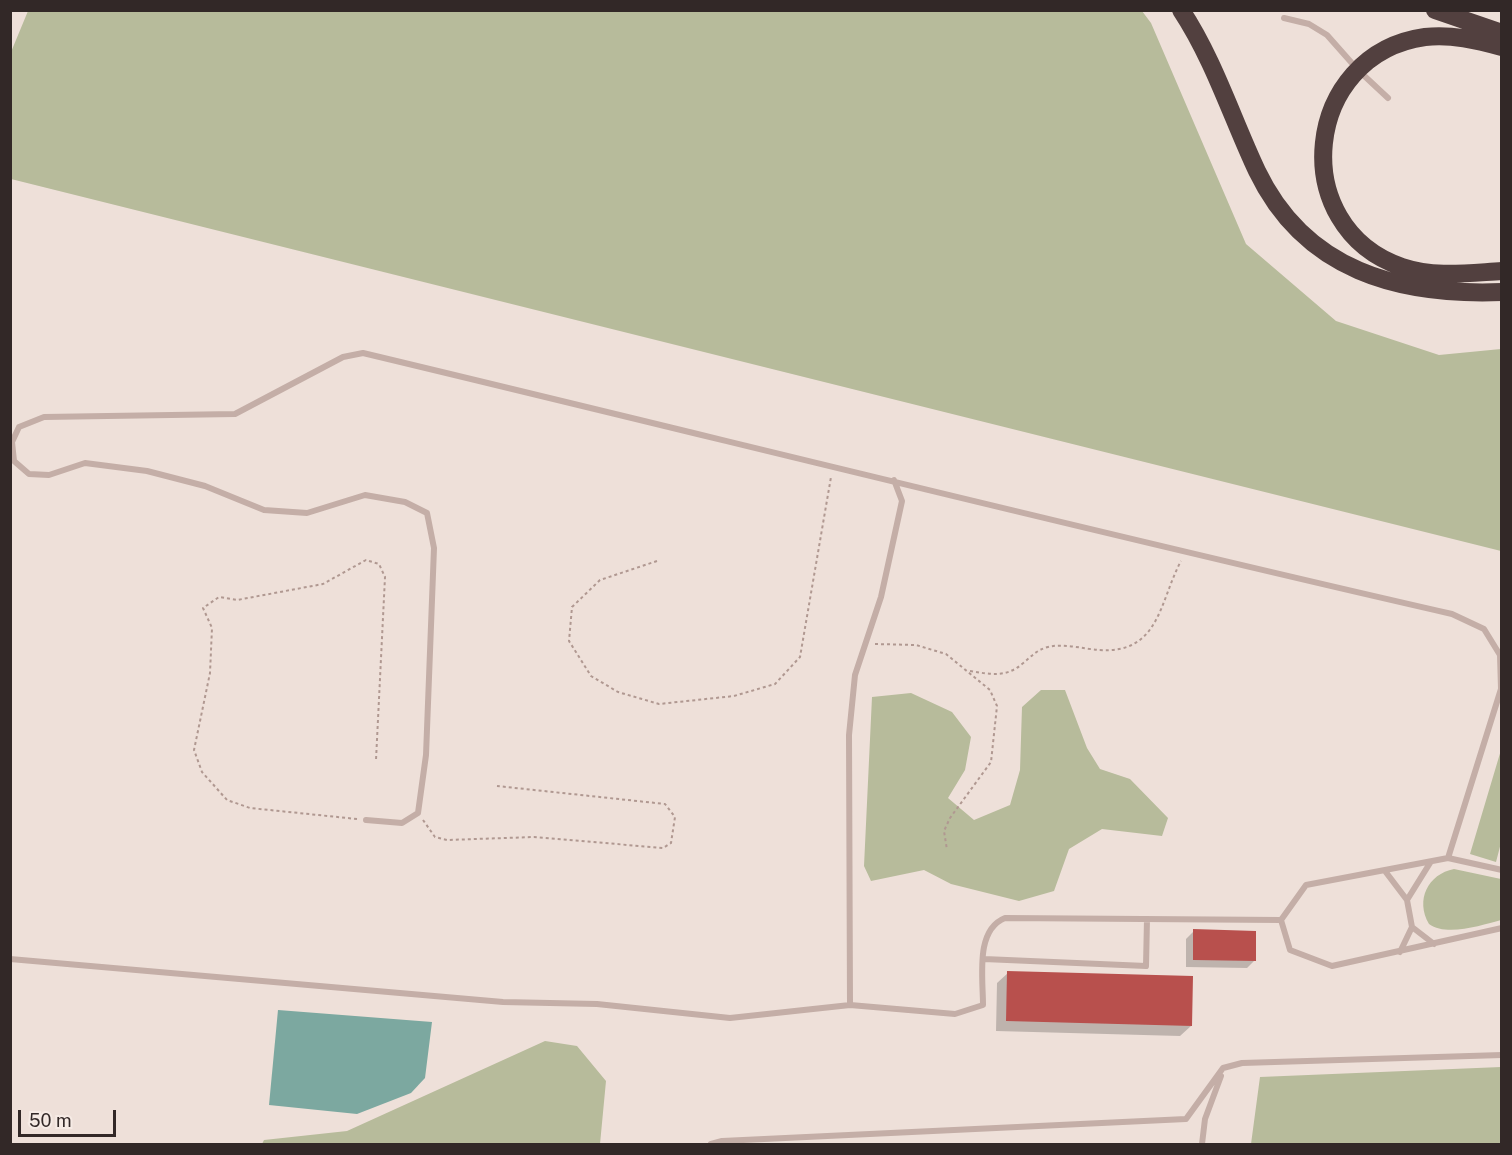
<!DOCTYPE html>
<html>
<head>
<meta charset="utf-8">
<style>
	body { margin:0 }
	#map { position:relative; width:1512px; height:1155px; overflow:hidden; background:#eee0d9; font-family:"Public Sans",sans-serif }
	canvas { display:block }
	.frame { position:absolute; inset:0; border:12px solid #322827; pointer-events:none }
	.scale { position:absolute; left:18px; top:1110px; width:98px; height:27px; box-sizing:border-box; border:3px solid #322827; border-top:0; padding-left:8px; font-size:18px; line-height:21px; white-space:nowrap; color:#322827; -webkit-text-stroke:4px #f6ebe5; paint-order:stroke }
</style>
</head>
<body>
<div id="map">
<canvas width="1512" height="1155"></canvas>
<div class="frame"></div>
<div class="scale">50 m</div>
</div>
<script>
const c = document.querySelector('canvas').getContext('2d');
c.lineJoin = 'round';
function fill(path, color) { c.fillStyle = color; c.fill(path, 'evenodd'); }
function strokePath(path, color, width, dash) { c.strokeStyle = color; c.lineWidth = width; c.lineCap = dash ? 'butt' : 'round'; c.setLineDash(dash || []); c.stroke(path); }
fill(new Path2D(`
	M 28,11 L 1142,11 L 1151,23 L 1246,244 L 1336,321 L 1439,355 L 1501,349 L 1501,551 L 11,179 L 11,52 Z
	M 1041,690 L 1065,690 L 1087,748 L 1100,769 L 1130,779 L 1168,818 L 1162,836 L 1102,829 L 1069,849 L 1054,891 L 1019,901 L 951,884 L 924,870 L 871,881 L 864,866 L 872,697 L 911,693 L 952,712 L 971,737 L 965,770 L 948,798 L 974,820 L 1010,805 L 1020,770 L 1022,707 Z
	M 1501,750 L 1502,839 L 1496,862 L 1470,854 Z
	M 1454,869 L 1501,879 L 1501,920 C 1482,925 1447,937 1429,924 C 1415,900 1428,874 1454,869 Z
	M 545,1041 L 577,1046 L 606,1081 L 600,1144 L 262,1144 L 264,1140 L 347,1131 Z
	M 1501,1067 L 1501,1144 L 1251,1144 L 1260,1077 Z`), '#b7bb9b');
fill(new Path2D(`
	M 278,1010 L 432,1022 L 425,1078 L 411,1093 L 357,1114 L 269,1105 Z`), '#7ca8a0');
fill(new Path2D(`
	M 1194,931 L 1254,961 L 1247,968 L 1186,967 L 1186,939 Z
	M 1008,973 L 1191,1026 L 1180,1036 L 996,1031 L 997,983 Z`), '#0003');
fill(new Path2D(`
	M 1193,929 L 1256,931 L 1256,961 L 1193,960 Z
	M 1007,971 L 1193,976 L 1192,1026 L 1006,1021 Z`), '#b8504d');
strokePath(new Path2D(`
	M 657,561 L 600,580 L 572,607 L 569,641 L 591,676 L 618,692 L 659,704 L 734,696 L 775,684 L 800,657 L 831,477
	M 875,644 L 916,645 L 946,654 L 990,690 L 997,706 L 991,762 L 950,818 L 944,831 L 947,850
	M 970,671 C 989,674 1006,678 1022,664 C 1031,657 1036,650 1048,647 C 1063,643 1084,649 1099,650 C 1160,654 1159,602 1181,561
	M 357,819 L 250,808 L 227,800 L 202,772 L 194,750 L 210,673 L 212,628 L 203,608 L 219,597 L 237,600 L 323,584 L 366,560 L 379,564 L 385,577 L 376,760
	M 423,820 L 435,837 L 447,840 L 534,837 L 663,848 L 671,843 L 675,817 L 665,804 L 497,786`), '#b09891', 2, [3, 3]);
strokePath(new Path2D(`
	M 1284,18 L 1309,24 L 1327,35 L 1358,70 L 1388,98
	M 366,820 L 402,823 L 418,813 L 426,755 L 434,548 L 427,513 L 405,502 L 365,495 L 307,513 L 264,510 L 205,486 L 147,471 L 85,463 L 49,475 L 29,474 L 14,461 L 12,442 L 19,427 L 44,417 L 235,414 L 343,357 L 363,353 C 726,440 1088,531 1452,614 L 1484,629 L 1500,655 L 1501,689 L 1448,858 L 1306,885 L 1281,920 L 1290,950 L 1332,966 L 1502,928
	M 1448,858 L 1502,870
	M 1430,863 L 1407,900 L 1412,927 L 1434,944
	M 1385,871 L 1407,900
	M 1400,952 L 1412,927
	M 10,959 L 503,1002 L 597,1004 L 730,1018 L 850,1005 L 955,1014 L 983,1005 C 983,977 975,930 1005,918 L 1281,920
	M 984,959 L 1146,966 L 1147,919
	M 850,1005 L 849,735 L 855,675 L 881,597 L 902,501 L 894,480
	M 711,1144 L 722,1141 L 1186,1119 L 1223,1068 L 1242,1063 L 1502,1055
	M 1202,1144 L 1205,1119 L 1221,1076`), '#c4aea7', 6);
strokePath(new Path2D(`
	M 1181,10 C 1214,60 1232,118 1257,171 C 1305,271 1399,296 1502,292
	M 1435,10 L 1502,33
	M 1502,47 C 1477,40 1451,34 1425,37 C 1303,54 1285,227 1402,267 C 1435,278 1468,273 1502,271`), '#52403f', 18);
</script>
</body>
</html>
